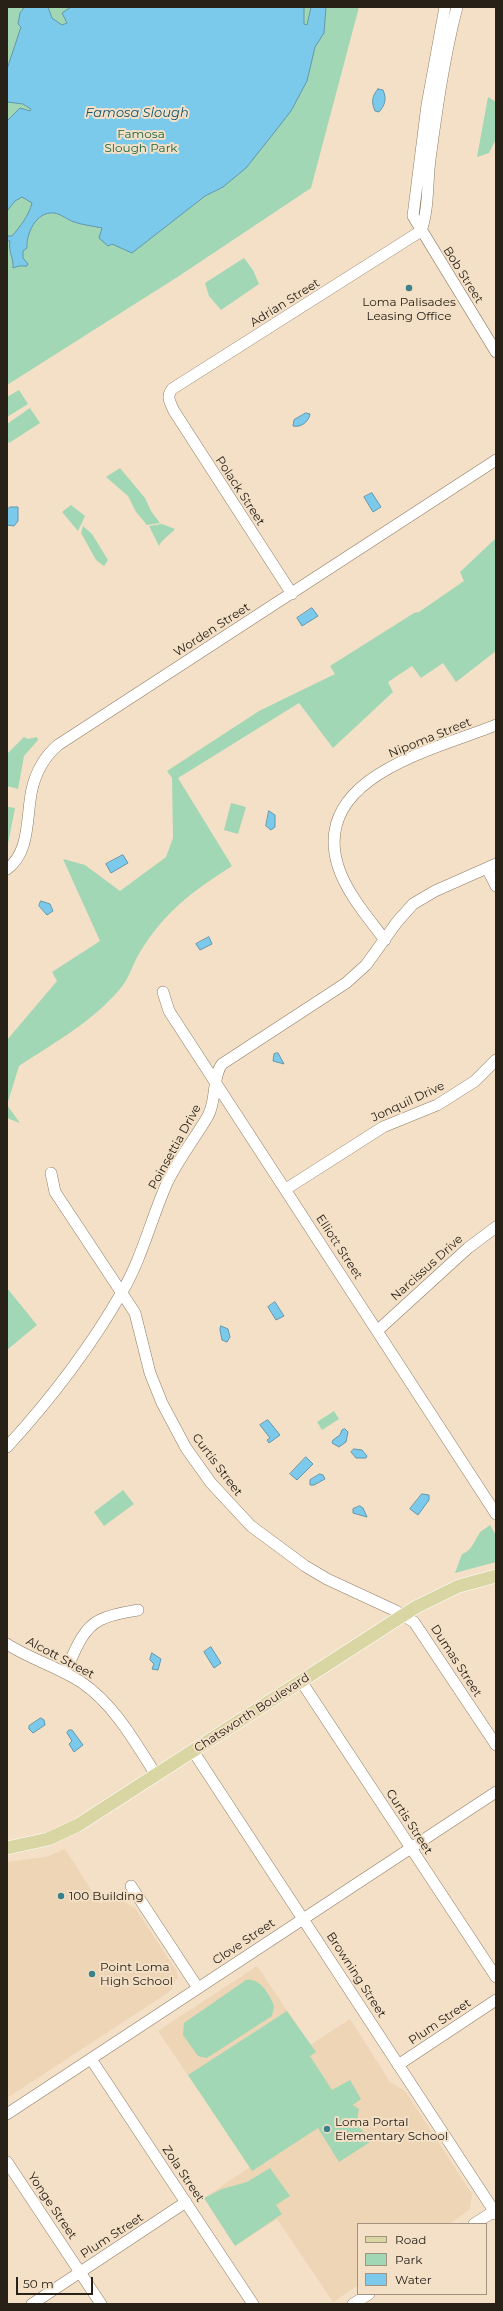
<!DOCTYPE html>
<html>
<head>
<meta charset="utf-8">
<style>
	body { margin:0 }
	#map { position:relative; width:503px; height:2311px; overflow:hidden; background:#f3e0c7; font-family:Montserrat,sans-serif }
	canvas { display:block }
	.frame { position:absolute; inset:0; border:8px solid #282118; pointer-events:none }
	.legend { position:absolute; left:357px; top:2223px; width:130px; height:72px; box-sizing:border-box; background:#f3e0c7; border:1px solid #a29481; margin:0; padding:5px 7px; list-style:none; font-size:12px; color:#282118 }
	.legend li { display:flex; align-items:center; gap:8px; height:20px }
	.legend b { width:20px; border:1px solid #a29481 }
	.scale { position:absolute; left:16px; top:2277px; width:77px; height:18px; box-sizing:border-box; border:2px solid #282118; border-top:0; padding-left:5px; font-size:12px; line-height:14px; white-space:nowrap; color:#282118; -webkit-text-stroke:3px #f3e0c7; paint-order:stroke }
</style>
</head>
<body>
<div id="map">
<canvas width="503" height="2311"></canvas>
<div class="frame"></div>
<ul class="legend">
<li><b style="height:5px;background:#d9d6a4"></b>Road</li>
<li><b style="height:11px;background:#a2d7b5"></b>Park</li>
<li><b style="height:11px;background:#7bcaeb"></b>Water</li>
</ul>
<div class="scale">50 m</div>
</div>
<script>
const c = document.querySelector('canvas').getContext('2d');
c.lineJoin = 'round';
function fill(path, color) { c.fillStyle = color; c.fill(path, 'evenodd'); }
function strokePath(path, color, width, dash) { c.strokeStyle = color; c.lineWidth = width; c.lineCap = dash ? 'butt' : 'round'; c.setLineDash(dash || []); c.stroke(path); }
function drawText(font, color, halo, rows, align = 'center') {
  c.font = font + ' Montserrat,sans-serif'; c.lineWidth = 4; c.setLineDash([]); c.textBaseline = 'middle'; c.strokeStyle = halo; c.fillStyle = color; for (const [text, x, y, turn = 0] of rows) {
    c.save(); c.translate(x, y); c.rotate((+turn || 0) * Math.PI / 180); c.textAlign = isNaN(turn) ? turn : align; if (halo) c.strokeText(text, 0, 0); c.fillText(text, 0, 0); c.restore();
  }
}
fill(new Path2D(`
	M 65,1849 L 100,1904 L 117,1894 L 121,1900 L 135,1908 L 176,1970 L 178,1979 L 176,1979 L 172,1989 L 166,1994 L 7,2098 L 7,1862 L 46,1857 Z
	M 257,1966 L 310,2045 L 350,2019 L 390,2082 L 405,2091 L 472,2194 L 470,2209 L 450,2224 L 358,2224 L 358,2285 L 333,2302 L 277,2219 L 235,2246 L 204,2198 L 250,2167 L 158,2031 Z`), '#edd5b6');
fill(new Path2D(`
	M 7,7 L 359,7 L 311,188 L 179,276 L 7,385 Z
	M 488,97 L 496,102 L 496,139 L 489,153 L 477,157 Z
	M 244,258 L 253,270 L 259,284 L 221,310 L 209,296 L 205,283 Z
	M 19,390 L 28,404 L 7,417 L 7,397 Z
	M 30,408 L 40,423 L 9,443 L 7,440 L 7,424 Z
	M 120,468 L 145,498 L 151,511 L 160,523 L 147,525 L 136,512 L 128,496 L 106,477 Z
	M 71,505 L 85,516 L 78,531 L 62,512 Z
	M 162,524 L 175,529 C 169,536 163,538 159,546 L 149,526 Z
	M 83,526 L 92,534 L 108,560 L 104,566 L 96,560 L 81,533 Z
	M 496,538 L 496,651 L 456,682 L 443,663 L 421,678 L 412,666 L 388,682 L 393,692 L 333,748 L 299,703 L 178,778 L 232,866 C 192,892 166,910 140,952 C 133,963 129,979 120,989 C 91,1023 55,1042 19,1066 L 7,1105 L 7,1040 L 57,981 L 52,972 L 100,941 L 63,859 L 85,865 L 120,891 L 166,857 L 173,838 L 172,778 L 167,771 L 259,711 L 335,674 L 330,666 L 414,613 L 419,612 L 464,581 L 460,572 Z
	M 24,737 L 28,739 L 37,737 L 38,740 L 24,756 L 18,789 L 7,786 L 7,754 Z
	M 231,803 L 246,807 L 238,834 L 224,830 Z
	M 8,807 L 15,808 L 7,849 L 7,809 Z
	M 7,1105 L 20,1123 L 7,1118 Z
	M 7,1288 L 37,1325 L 7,1350 Z
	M 334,1411 L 339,1419 L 322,1430 L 317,1422 Z
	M 123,1490 L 134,1504 L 104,1526 L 94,1512 Z
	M 490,1525 L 496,1535 L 496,1562 L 455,1573 L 462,1554 C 472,1551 474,1541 479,1534 C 481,1530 487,1528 490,1525 Z
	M 246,1980 C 260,1977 270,1995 274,2006 L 272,2016 L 210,2056 L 206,2058 L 198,2056 L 183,2035 L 184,2023 Z
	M 287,2011 L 316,2052 L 310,2056 L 332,2090 L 350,2080 L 361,2099 L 340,2114 L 353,2105 L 359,2109 C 355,2124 360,2136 377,2135 L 378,2137 L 339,2162 L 318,2128 L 252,2171 L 188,2075 Z
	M 270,2168 L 290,2196 L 276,2205 L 282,2214 L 235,2246 L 204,2198 L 222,2189 L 247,2182 Z`), '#a2d7b5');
const water = new Path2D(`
	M 25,7 L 48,7 L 52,18 L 62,25 L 67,23 L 62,13 L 71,7 L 304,7 L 304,24 L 307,25 L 311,7 L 326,7 L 324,33 L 315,47 L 307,81 L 291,111 L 273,134 L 246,168 L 223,187 L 205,196 L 132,253 L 112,244 L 108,246 L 99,238 L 102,228 C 93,226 83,225 74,222 C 68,220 61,214 54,213 C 36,211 26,234 27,248 L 23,251 L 23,258 L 28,264 L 27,266 L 19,266 L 13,268 C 14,258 8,252 10,241 L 7,241 L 7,236 L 12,236 C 20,227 29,215 32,203 L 22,197 L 15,201 L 7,211 L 7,121 L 20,108 L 30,111 L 31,109 L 23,104 L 7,102 L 7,69 L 21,27 L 18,24 L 20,13 Z
	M 378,89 L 383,90 C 387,99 385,105 379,112 L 375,111 C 371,102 372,96 378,89 Z
	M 306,413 L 310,414 C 309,422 300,428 293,426 L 294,420 Z
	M 372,493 L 381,507 L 373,512 L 364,497 Z
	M 10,507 L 18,507 L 18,521 L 14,526 L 7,525 L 7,510 Z
	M 312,608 L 318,616 L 302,626 L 297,618 Z
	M 269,811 L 275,815 L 275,827 L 271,830 L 266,826 Z
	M 123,855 L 128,863 L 111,873 L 106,864 Z
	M 41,901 L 50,904 L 53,911 L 47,915 L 39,906 Z
	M 209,937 L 212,944 L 200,950 L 196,944 Z
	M 278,1053 L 284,1064 L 273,1061 L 274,1054 Z
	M 275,1302 L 284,1316 L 276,1320 L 268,1307 Z
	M 221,1326 L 228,1329 L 230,1337 L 227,1342 L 222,1340 L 220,1330 Z
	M 268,1420 L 280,1435 L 269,1443 L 267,1440 L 270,1438 L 260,1425 Z
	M 345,1429 L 348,1432 L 346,1442 L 339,1447 L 332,1443 L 333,1440 L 340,1435 L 342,1430 Z
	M 354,1449 L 362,1450 L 367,1456 L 366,1458 L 356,1458 L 351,1452 Z
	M 306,1457 L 313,1464 L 297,1480 L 290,1474 Z
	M 320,1474 L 323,1475 L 325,1479 L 314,1485 L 310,1485 L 310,1480 Z
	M 422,1494 L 429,1495 L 429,1500 L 418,1515 L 410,1509 Z
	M 360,1506 L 363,1508 L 367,1517 L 353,1513 L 353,1509 Z
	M 211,1647 L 221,1663 L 214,1668 L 204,1652 Z
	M 152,1653 L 161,1659 L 158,1670 L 152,1669 L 154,1664 L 150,1660 Z
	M 41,1718 L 44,1720 L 45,1725 L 33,1733 L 29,1729 L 29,1726 Z
	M 69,1730 L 72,1730 L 83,1745 L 74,1752 L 69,1744 L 72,1741 L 67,1733 Z`);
fill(water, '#7bcaeb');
strokePath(water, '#6297ac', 1);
const minor = new Path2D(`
	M 445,7 L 427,105 L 413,216 L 496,352
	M 292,594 L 174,411 C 170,402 166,397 172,389 L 421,231 C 429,208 427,183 430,159 C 437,108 444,57 457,7
	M 487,868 L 496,886
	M 7,869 C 31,852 26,815 32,789 C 36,772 44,757 58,745 L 496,460
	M 385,940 C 368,918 346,892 338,866 C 310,776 437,749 496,725
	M 163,992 L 169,1011 L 496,1514
	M 51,1173 L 55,1192 L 135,1313 L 150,1373 L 162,1403 L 186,1448 L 211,1483 L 251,1526 L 305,1566 L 327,1579 L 396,1611 L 414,1622 L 496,1745
	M 286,1189 L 383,1127 L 437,1105 L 450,1097 L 475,1081 L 496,1060
	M 377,1331 L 468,1248 L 496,1227
	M 7,1447 C 50,1400 90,1348 122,1292 C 142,1258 151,1219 167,1183 C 178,1160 195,1138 208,1116 C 217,1099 212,1077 222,1064 L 346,983 L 366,965 L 397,922 L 413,904 L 435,891 L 496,864
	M 7,1644 C 30,1659 58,1667 81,1682 C 114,1704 135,1742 156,1775
	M 65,1673 C 73,1656 81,1629 100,1620 C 111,1614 126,1612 138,1610
	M 301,1681 L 496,1977
	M 193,1751 L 496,2214
	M 131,1886 L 198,1988
	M 91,2059 L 253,2304
	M 398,2065 L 496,2000
	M 7,2114 L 496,1792
	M 7,2162 L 101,2304
	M 474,2224 L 496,2210
	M 32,2304 L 186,2202
	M 353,2304 L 369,2294`);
const major = new Path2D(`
	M 7,1848 L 48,1839 L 78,1825 L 416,1607 L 459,1586 L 496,1576`);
strokePath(minor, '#8d7c65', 12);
strokePath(major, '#fff', 14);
strokePath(minor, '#fff', 11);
strokePath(major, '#d9d6a4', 13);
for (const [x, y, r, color] of [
	[409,288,4,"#3b828a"],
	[61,1896,4,"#3b828a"],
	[92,1974,4,"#3b828a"],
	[327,2129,4,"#3b828a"]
]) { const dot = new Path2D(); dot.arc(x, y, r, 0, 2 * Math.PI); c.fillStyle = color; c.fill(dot); strokePath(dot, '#f3e0c7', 1.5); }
drawText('12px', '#1a6640', '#f3e0c7', [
	["Famosa",141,134],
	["Slough Park",141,148]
]);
drawText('12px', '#282118', '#f3e0c7', [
	["Bob Street",463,275,58],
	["Adrian Street",285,303,-32],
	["Polack Street",240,491,57],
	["Worden Street",212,630,-33],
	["Nipoma Street",430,738,-22],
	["Jonquil Drive",408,1102,-25],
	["Poinsettia Drive",175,1147,-61],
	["Elliott Street",339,1247,57],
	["Narcissus Drive",427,1268,-42],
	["Curtis Street",217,1465,53],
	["Alcott Street",60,1658,28],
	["Dumas Street",456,1661,57],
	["Chatsworth Boulevard",252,1713,-33],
	["Curtis Street",409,1822,57],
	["Clove Street",244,1942,-34],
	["Browning Street",356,1975,57],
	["Plum Street",440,2022,-34],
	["Zola Street",183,2174,56],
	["Yonge Street",52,2206,56],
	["Plum Street",112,2236,-33]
]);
drawText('12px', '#282118', '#f3e0c7', [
	["Loma Palisades",409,302,"center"],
	["Leasing Office",409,316,"center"],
	["100 Building",69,1896],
	["Point Loma",100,1967],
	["High School",100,1981],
	["Loma Portal",335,2122],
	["Elementary School",335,2136]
], 'left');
drawText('italic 13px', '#15556c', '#f3e0c7', [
	["Famosa Slough",137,113]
]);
</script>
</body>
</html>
